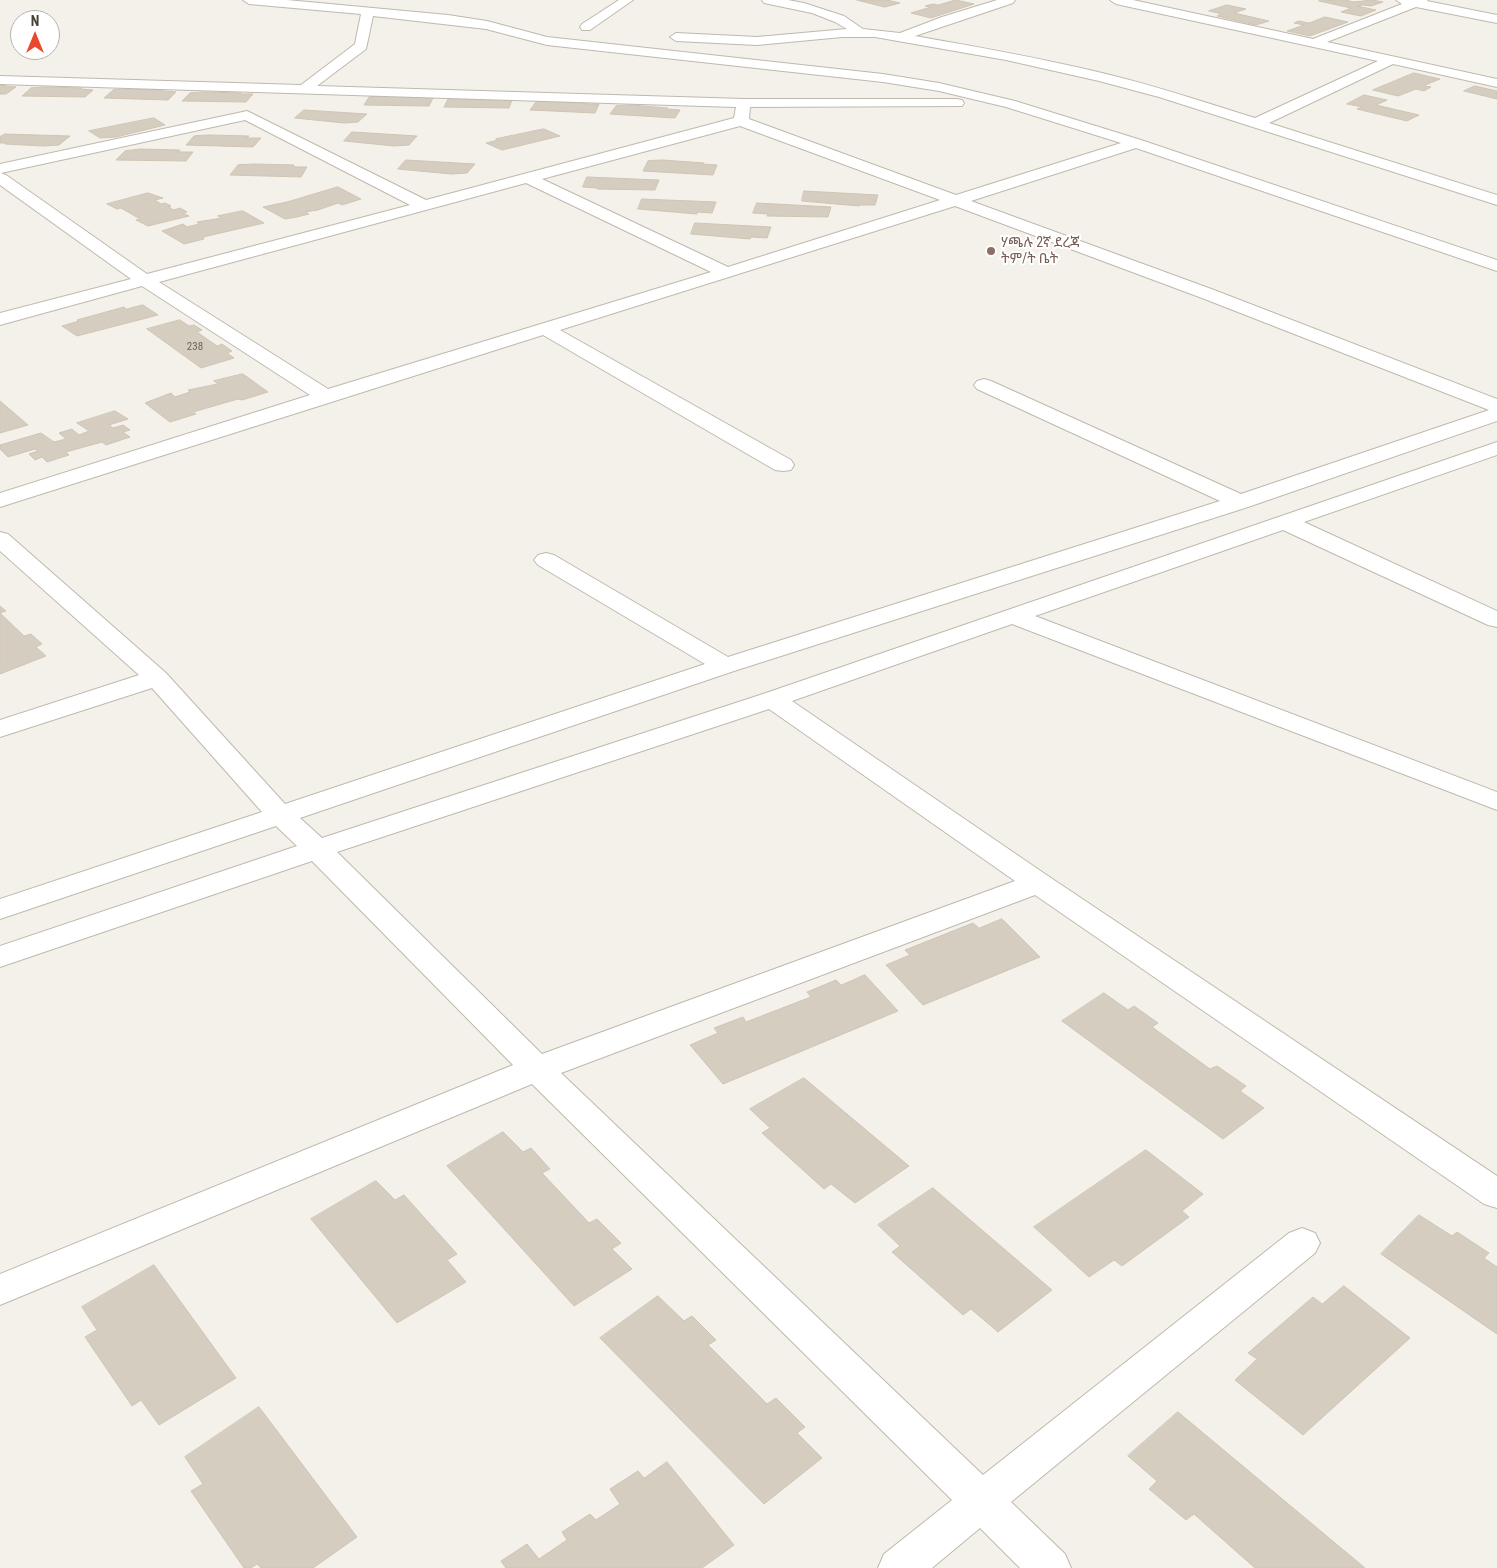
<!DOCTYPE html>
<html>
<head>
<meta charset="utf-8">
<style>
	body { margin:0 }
	#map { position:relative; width:1497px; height:1568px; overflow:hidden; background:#f4f1ea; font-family:"Roboto Condensed",sans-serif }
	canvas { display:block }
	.north { position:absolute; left:10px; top:10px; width:50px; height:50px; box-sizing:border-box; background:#fff; border:1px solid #b5b3b0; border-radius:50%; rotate:0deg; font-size:14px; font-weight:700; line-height:20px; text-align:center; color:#474239 }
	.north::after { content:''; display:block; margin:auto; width:18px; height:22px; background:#e9482c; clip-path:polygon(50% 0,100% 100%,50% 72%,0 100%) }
</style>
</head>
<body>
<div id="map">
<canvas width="1497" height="1568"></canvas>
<div class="north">N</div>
</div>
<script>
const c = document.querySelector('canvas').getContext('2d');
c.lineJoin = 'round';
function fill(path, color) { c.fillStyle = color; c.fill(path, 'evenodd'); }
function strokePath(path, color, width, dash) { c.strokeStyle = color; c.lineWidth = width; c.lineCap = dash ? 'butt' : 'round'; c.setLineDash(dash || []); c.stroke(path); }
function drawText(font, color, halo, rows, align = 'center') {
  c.font = font + ' "Roboto Condensed","Noto Sans Ethiopic",sans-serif'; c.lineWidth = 4; c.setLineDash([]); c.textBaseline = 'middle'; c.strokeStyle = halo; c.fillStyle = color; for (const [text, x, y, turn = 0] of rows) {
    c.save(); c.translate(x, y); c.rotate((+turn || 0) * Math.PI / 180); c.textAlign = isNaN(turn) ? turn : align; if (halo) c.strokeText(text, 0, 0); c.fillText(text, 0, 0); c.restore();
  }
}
const building = new Path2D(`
	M 857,0 L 887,0 L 900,3 L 885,7 Z
	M 956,0 L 974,4 L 931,18 L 911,13 L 931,7 L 925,6 L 933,4 L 938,5 Z
	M 1345,0 L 1354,2 L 1372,0 L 1383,2 L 1371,6 L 1363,5 L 1357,6 L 1376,10 L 1361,16 L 1341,12 L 1351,8 L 1319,1 Z
	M 1227,5 L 1246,9 L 1234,13 L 1269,21 L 1256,25 L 1217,16 L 1222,14 L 1209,11 Z
	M 1325,17 L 1348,22 L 1310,36 L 1287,31 L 1304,25 L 1294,23 L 1299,21 L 1309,23 Z
	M 1414,73 L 1440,79 L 1423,86 L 1431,87 L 1424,91 L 1416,89 L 1398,96 L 1373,90 Z
	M 0,85 L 6,85 L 4,86 L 16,87 L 6,94 L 0,94 Z
	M 1475,86 L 1497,91 L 1497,99 L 1464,91 Z
	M 46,87 L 82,88 L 81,89 L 93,90 L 85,97 L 22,96 L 31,88 Z
	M 127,89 L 164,90 L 163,91 L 176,92 L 168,100 L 104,98 L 113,90 Z
	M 204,92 L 241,93 L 240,94 L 253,94 L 246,102 L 182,101 L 190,93 Z
	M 1364,95 L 1387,100 L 1376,105 L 1419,115 L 1407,121 L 1357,109 L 1363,107 L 1347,104 Z
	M 383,96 L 421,97 L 433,98 L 429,106 L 364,105 L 369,97 Z
	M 462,97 L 512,100 L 509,108 L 444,107 L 448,99 Z
	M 550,101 L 587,103 L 587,104 L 599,104 L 595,113 L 530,110 L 536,102 Z
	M 630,105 L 668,108 L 667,109 L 680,110 L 675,118 L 610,114 L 616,106 Z
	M 304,110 L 367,114 L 358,122 L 344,123 L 295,118 Z
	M 154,118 L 165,125 L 116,137 L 100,138 L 89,131 Z
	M 544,129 L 560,136 L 502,150 L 486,143 L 498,140 L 496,139 Z
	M 352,132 L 417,136 L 409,145 L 394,146 L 344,141 Z
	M 5,134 L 70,136 L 59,145 L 43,146 L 5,144 L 6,143 L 0,143 L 0,137 Z
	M 210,135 L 249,136 L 247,138 L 261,138 L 253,147 L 186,145 L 194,136 Z
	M 140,149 L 180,150 L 179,152 L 193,152 L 186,161 L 116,160 L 125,151 Z
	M 406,160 L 475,164 L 467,173 L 451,174 L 398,169 Z
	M 663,160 L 704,163 L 703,164 L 717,165 L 713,175 L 643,171 L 648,161 Z
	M 254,164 L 294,165 L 294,167 L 307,167 L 301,177 L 230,175 L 238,165 Z
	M 587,177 L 659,180 L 655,190 L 597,189 L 597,188 L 583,187 Z
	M 338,187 L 361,199 L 342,205 L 338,203 L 318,210 L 305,212 L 309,214 L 297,217 L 285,219 L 263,207 L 287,202 Z
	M 804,191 L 878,195 L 875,205 L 860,205 L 859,206 L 802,201 Z
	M 148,193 L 163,198 L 155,200 L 161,204 L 165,203 L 171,206 L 168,207 L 174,210 L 180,208 L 187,212 L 183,213 L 189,216 L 148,226 L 136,220 L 140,219 L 121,208 L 117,209 L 107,204 Z
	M 642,199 L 716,202 L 712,213 L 697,212 L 697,214 L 638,209 Z
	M 757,203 L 831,207 L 828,217 L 767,216 L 768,214 L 753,213 Z
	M 243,211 L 264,223 L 203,237 L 204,239 L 184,244 L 162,231 L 183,224 L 187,227 L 199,224 L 197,222 L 222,218 L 218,216 Z
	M 695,223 L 771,227 L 767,238 L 751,237 L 750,239 L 691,234 Z
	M 143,305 L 158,315 L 77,336 L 62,326 L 79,321 L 77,320 L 124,307 L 126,309 Z
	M 180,320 L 189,326 L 194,325 L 202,330 L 197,332 L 217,346 L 222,344 L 232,351 L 227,353 L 234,358 L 201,368 L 147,329 Z
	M 243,374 L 268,392 L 242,400 L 238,399 L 193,412 L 196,414 L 170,422 L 145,403 L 171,393 L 175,397 L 190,392 L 188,390 L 218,384 L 214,381 Z
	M 0,401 L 28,425 L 0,433 Z
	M 115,411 L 128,419 L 109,425 L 113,428 L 123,425 L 130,430 L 123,432 L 130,437 L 106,445 L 102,442 L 66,452 L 69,455 L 47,462 L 42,457 L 35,460 L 29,454 L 38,451 L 35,449 L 8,457 L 0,449 L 0,445 L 41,433 L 54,442 L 66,439 L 59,433 L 72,429 L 79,435 L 89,431 L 77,423 Z
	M 0,606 L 6,611 L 0,613 L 24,636 L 31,634 L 42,644 L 36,647 L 46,656 L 0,674 Z
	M 1002,919 L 1040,957 L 923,1005 L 886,965 L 910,955 L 905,950 L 973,923 L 979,928 Z
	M 865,975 L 898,1011 L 723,1084 L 690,1045 L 718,1033 L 714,1028 L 743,1017 L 746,1022 L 811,997 L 807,992 L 836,980 L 841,985 Z
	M 1104,993 L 1128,1010 L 1134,1006 L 1158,1023 L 1152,1027 L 1210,1069 L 1217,1066 L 1246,1086 L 1240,1091 L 1264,1108 L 1223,1139 L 1062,1021 Z
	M 804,1078 L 909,1166 L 855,1203 L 831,1184 L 824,1189 L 762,1133 L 770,1128 L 750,1109 Z
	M 503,1132 L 523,1152 L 531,1148 L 550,1169 L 542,1173 L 589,1223 L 597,1219 L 621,1243 L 612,1249 L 632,1269 L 574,1306 L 447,1166 Z
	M 1146,1150 L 1203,1194 L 1182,1211 L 1189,1217 L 1122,1266 L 1114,1260 L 1089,1277 L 1034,1227 Z
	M 376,1181 L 395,1200 L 404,1195 L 457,1254 L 447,1260 L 466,1282 L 397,1323 L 311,1219 Z
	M 933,1188 L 1052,1290 L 998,1332 L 971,1309 L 963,1315 L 892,1252 L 900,1246 L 878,1225 Z
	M 1419,1215 L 1452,1236 L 1457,1232 L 1489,1253 L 1484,1258 L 1497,1267 L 1497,1334 L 1381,1254 Z
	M 154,1265 L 236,1378 L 159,1425 L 141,1400 L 132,1406 L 85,1337 L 97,1330 L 82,1307 Z
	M 1344,1286 L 1410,1338 L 1303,1435 L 1235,1380 L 1257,1359 L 1248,1353 L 1313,1297 L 1322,1304 Z
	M 658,1296 L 684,1321 L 692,1316 L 716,1340 L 708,1345 L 767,1404 L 776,1398 L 805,1427 L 797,1433 L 822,1458 L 764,1504 L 600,1338 Z
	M 259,1407 L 357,1537 L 313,1568 L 261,1568 L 257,1564 L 251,1568 L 244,1568 L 191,1491 L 203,1484 L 185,1457 Z
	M 1178,1412 L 1365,1568 L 1255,1568 L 1194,1514 L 1186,1520 L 1149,1489 L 1157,1481 L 1128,1456 Z
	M 667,1462 L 734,1545 L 702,1568 L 506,1568 L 501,1561 L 527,1544 L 539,1559 L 567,1540 L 562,1532 L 590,1514 L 596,1520 L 620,1504 L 610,1489 L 638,1471 L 644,1478 Z`);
fill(building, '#d5cdc0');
strokePath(building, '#cfc4b4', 1);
const minor = new Path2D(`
	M 243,0 L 287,0 L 448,15 L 487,21 L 547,37 L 883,74 L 939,83 L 1015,101 L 1141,140 L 1497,260 L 1497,271 L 1136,148 L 971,201 L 1214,290 L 1497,399 L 1497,421 L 1248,507 L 734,671 L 300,818 L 322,838 L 763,694 L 1497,442 L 1497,455 L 1304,522 L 1497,611 L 1497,627 L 1488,625 L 1283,530 L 1035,616 L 1497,792 L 1497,810 L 1012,624 L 792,701 L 1048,876 L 1497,1176 L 1497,1208 L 1484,1204 L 1035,895 L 561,1073 L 983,1475 L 1289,1233 L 1302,1228 L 1315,1233 L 1320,1243 L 1315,1253 L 1011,1502 L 1065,1554 L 1071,1568 L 1020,1568 L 980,1528 L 932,1568 L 878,1568 L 884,1554 L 952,1500 L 532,1084 L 0,1305 L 0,1274 L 513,1065 L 312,861 L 0,967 L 0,946 L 297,846 L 276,826 L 0,919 L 0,899 L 262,812 L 152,688 L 0,737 L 0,720 L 139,675 L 0,551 L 0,532 L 8,534 L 166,673 L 285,804 L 705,664 L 538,565 L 534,560 L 538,555 L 546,553 L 554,555 L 728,657 L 1220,501 L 977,389 L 974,385 L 977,381 L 984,379 L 991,381 L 1241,494 L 1489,410 L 1202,298 L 955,206 L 560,330 L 791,460 L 794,465 L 791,470 L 783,471 L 775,470 L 543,335 L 0,507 L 0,493 L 310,395 L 142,286 L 0,325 L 0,313 L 131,279 L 0,185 L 0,164 L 247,111 L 426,200 L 734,118 L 736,107 L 0,84 L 0,76 L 301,85 L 355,44 L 361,14 L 249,4 ZM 373,16 L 486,29 L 547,45 L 883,82 L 939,91 L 1006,107 L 1121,143 L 956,195 L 749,119 L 750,107 L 962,106 L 964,103 L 962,100 L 957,99 L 744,99 L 317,86 L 366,49 ZM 245,120 L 410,205 L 147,274 L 6,175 L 1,173 ZM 740,126 L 940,200 L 728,267 L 542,179 ZM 526,183 L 711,272 L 328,389 L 159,282 ZM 769,709 L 1015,881 L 542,1054 L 337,852 Z
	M 619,0 L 633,0 L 590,30 L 582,30 L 580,27 L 582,24 Z
	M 762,0 L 788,0 L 804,3 L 844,16 L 863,29 L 900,33 L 942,17 L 997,0 L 1015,0 L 1013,3 L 915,36 C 978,47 1040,58 1102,73 C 1153,85 1204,102 1255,118 L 1378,61 L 1116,4 L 1110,0 L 1133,0 L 1313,39 L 1402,4 L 1396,0 L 1428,0 L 1427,1 L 1497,15 L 1497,23 L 1416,7 L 1327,42 L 1497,79 L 1497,87 L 1393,64 L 1269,123 L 1497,195 L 1497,205 L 1159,97 L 1099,81 L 1006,60 L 875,37 L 842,37 L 757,45 L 676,41 L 670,37 L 676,33 L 757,37 L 847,29 L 835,22 L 812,13 L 764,3 Z`);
strokePath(minor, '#bfb9ad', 2);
fill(minor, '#fff');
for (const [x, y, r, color] of [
	[991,251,5,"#8d6e63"]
]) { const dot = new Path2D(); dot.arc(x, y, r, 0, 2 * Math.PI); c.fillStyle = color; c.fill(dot); strokePath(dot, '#fff', 2); }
drawText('11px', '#6a655b', null, [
	["238",195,347]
]);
drawText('14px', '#785e54', '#fff', [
	["ሃጫሉ 2ኛ ደረጃ",1001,243],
	["ትም/ት ቤት",1001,259]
], 'left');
</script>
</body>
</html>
